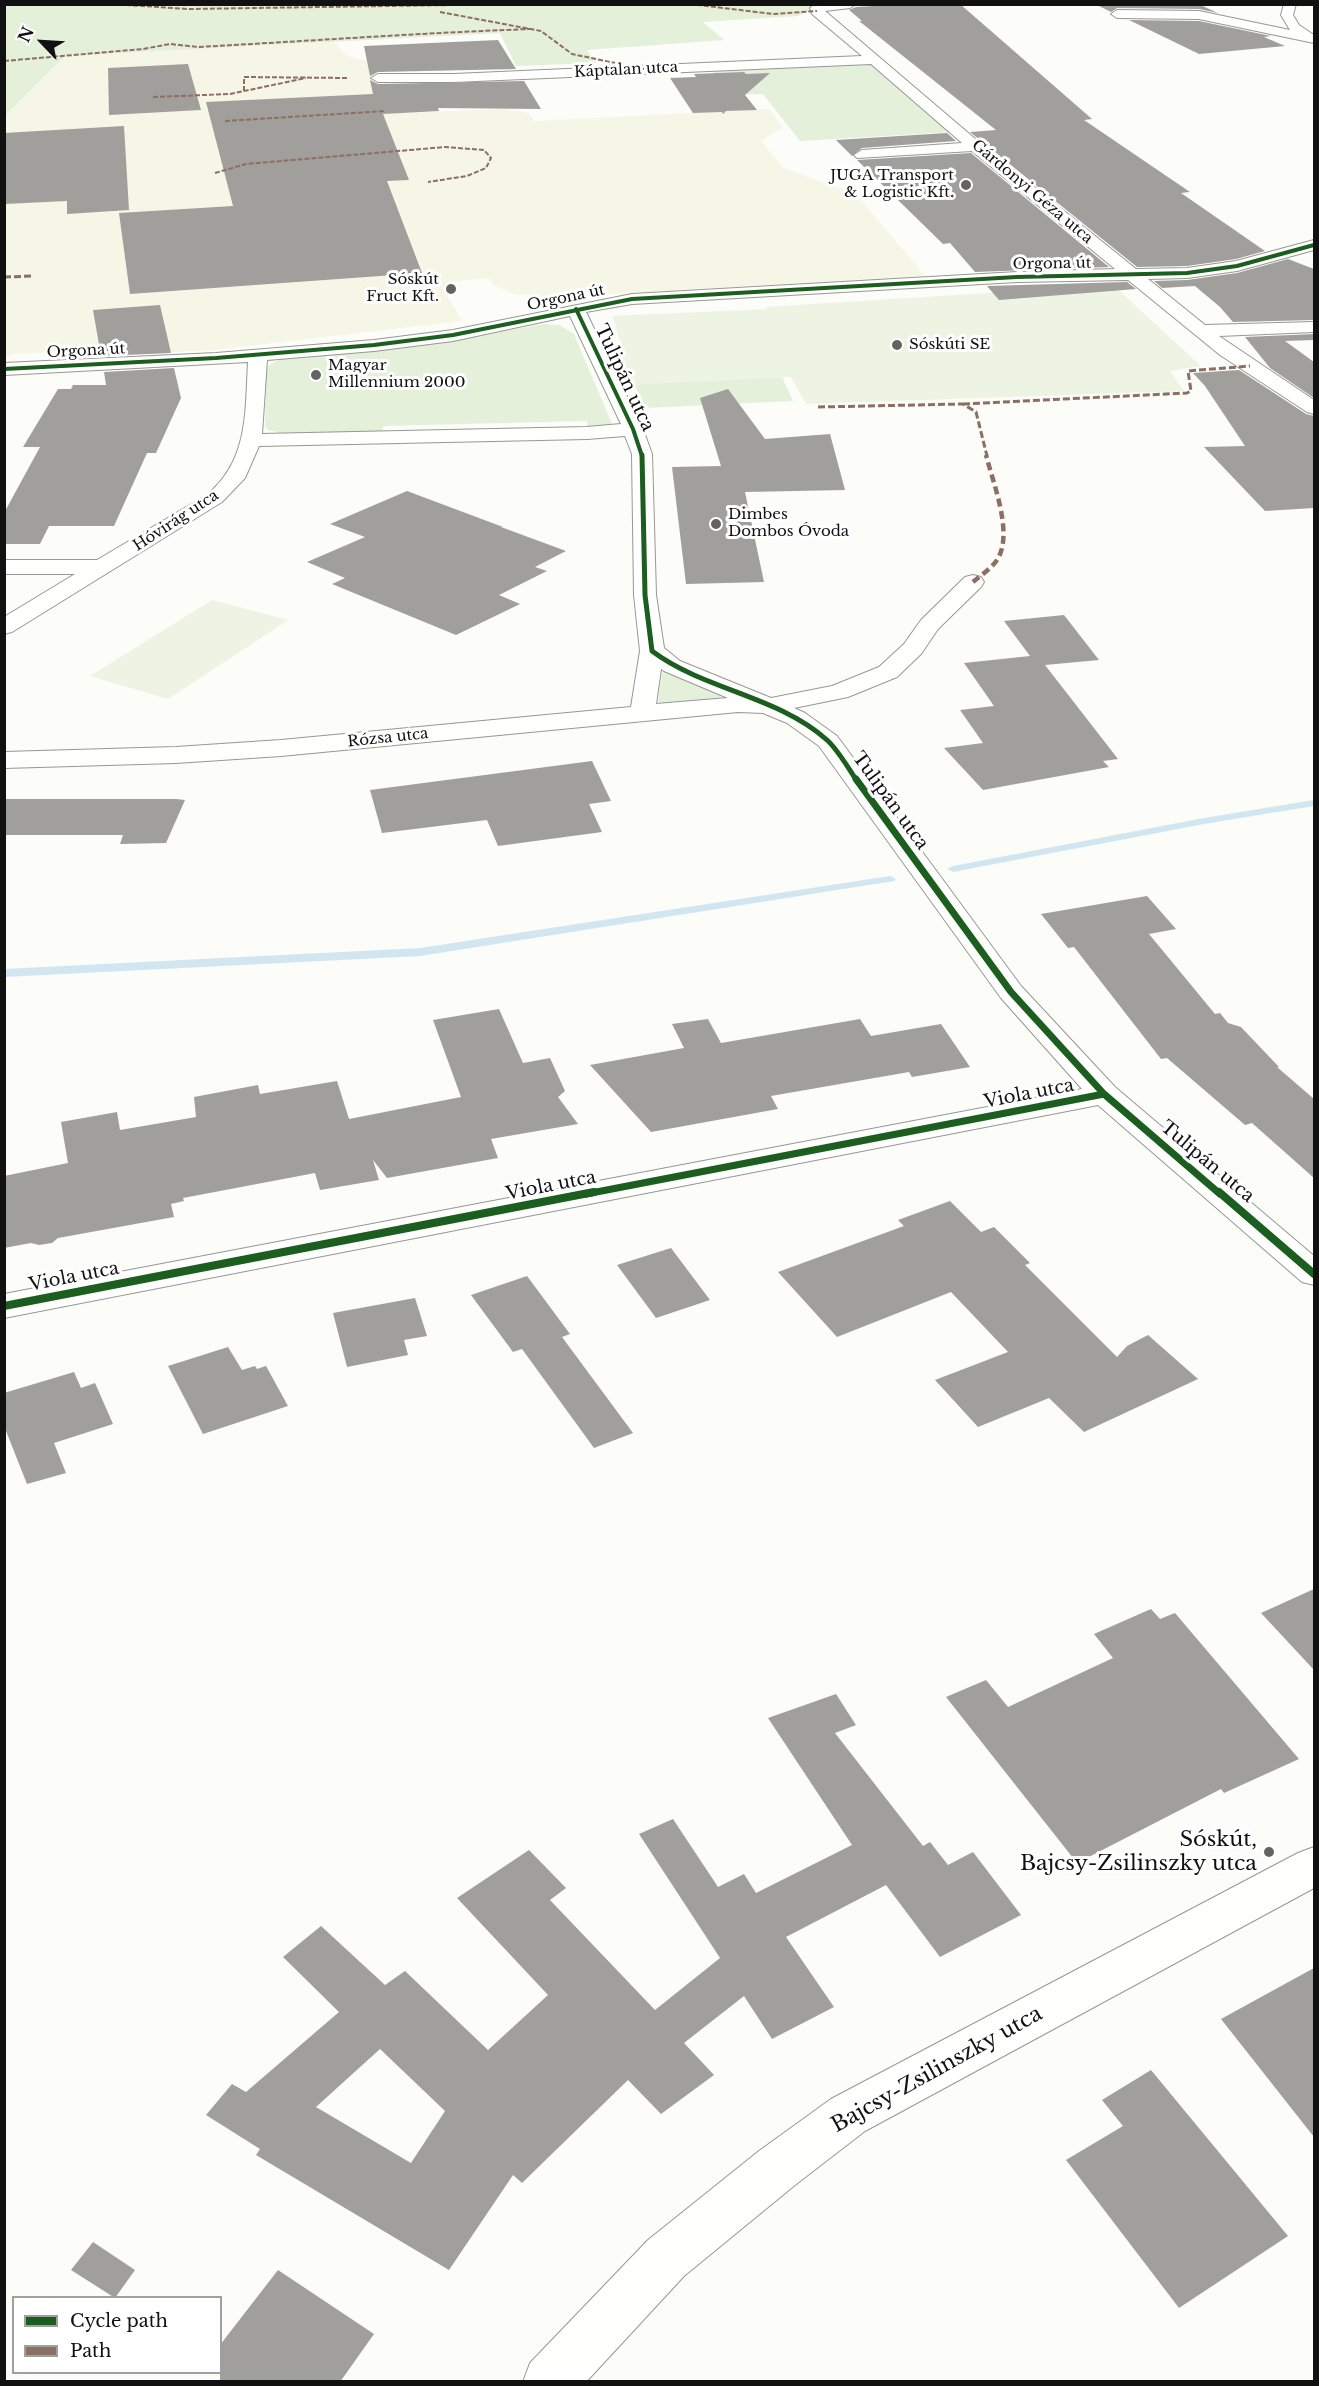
<!DOCTYPE html>
<html>
<head>
<meta charset="utf-8">
<style>
	body { margin:0 }
	#map { position:relative; width:1319px; height:2386px; overflow:hidden; background:#fcfcf8; font-family:"Libre Baskerville",serif }
	canvas { display:block }
	.frame { position:absolute; inset:0; border:6px solid #111; pointer-events:none }
	.legend { position:absolute; left:12px; top:2296px; width:210px; height:78px; box-sizing:border-box; background:#fff; border:2px solid #a0a0a0; margin:0; padding:8px 10px; list-style:none; font-size:18px; color:#111 }
	.legend li { display:flex; align-items:center; gap:12px; height:30px }
	.legend b { width:30px; border:2px solid #a0a0a0 }
	.north { position:absolute; left:12px; top:12px; width:60px; height:60px; -webkit-text-stroke:4px #fff; paint-order:stroke; rotate:295deg; font-size:16px; font-weight:700; line-height:24px; text-align:center; color:#111 }
	.north::after { content:''; display:block; margin:auto; width:21px; height:27px; background:#111; clip-path:polygon(50% 0,100% 100%,50% 72%,0 100%) }
</style>
</head>
<body>
<div id="map">
<canvas width="1319" height="2386"></canvas>
<div class="frame"></div>
<ul class="legend">
<li><b style="height:8px;background:#1b5e20"></b>Cycle path</li>
<li><b style="height:8px;background:#8d6e63"></b>Path</li>
</ul>
<div class="north">N</div>
</div>
<script>
const c = document.querySelector('canvas').getContext('2d');
c.lineJoin = 'round';
function fill(path, color) { c.fillStyle = color; c.fill(path, 'evenodd'); }
function strokePath(path, color, width, dash) { c.strokeStyle = color; c.lineWidth = width; c.lineCap = dash ? 'butt' : 'round'; c.setLineDash(dash || []); c.stroke(path); }
function drawText(font, color, halo, rows, align = 'center') {
  c.font = font + ' "Libre Baskerville",serif'; c.lineWidth = 6; c.setLineDash([]); c.textBaseline = 'middle'; c.strokeStyle = halo; c.fillStyle = color; for (const [text, x, y, turn = 0] of rows) {
    c.save(); c.translate(x, y); c.rotate((+turn || 0) * Math.PI / 180); c.textAlign = isNaN(turn) ? turn : align; if (halo) c.strokeText(text, 0, 0); c.fillText(text, 0, 0); c.restore();
  }
}
fill(new Path2D(`
	M 334,42 L 347,56 L 371,62 L 378,81 L 402,113 L 502,109 L 529,113 L 534,121 L 769,109 L 783,127 L 761,141 L 783,168 L 856,194 L 925,276 L 552,297 L 514,294 L 493,285 L 489,278 L 448,282 L 449,286 L 442,287 L 462,321 L 214,350 L 76,357 L 58,352 L 14,354 L 5,358 L 5,116 L 65,56 Z`), '#f6f6e6');
fill(new Path2D(`
	M 5,5 L 836,5 L 824,5 L 798,16 L 703,22 L 724,40 L 587,50 L 596,63 L 516,66 L 500,33 L 65,56 L 5,116 Z
	M 860,63 L 872,65 L 952,132 L 800,141 L 763,94 L 729,95 L 711,69 Z
	M 543,324 L 559,325 L 574,334 L 612,424 L 587,428 L 587,421 L 383,426 L 383,432 L 286,434 L 268,430 L 265,426 L 266,370 C 271,361 284,358 293,356 L 370,351 L 453,341 Z
	M 782,377 L 793,401 L 643,408 L 635,384 Z
	M 667,671 L 716,691 L 721,694 L 720,698 L 714,700 L 661,703 L 658,701 L 662,673 Z`), '#e5f0da');
fill(new Path2D(`
	M 1113,285 L 1201,366 L 1170,371 L 1184,391 L 806,404 L 791,377 L 629,385 L 612,345 L 621,344 L 612,316 L 767,309 L 766,307 Z
	M 212,600 L 288,620 L 168,699 L 90,676 Z`), '#eef4e4');
fill(new Path2D(`
	M 1314,800 L 1314,806 L 1204,824 L 953,872 L 947,869 L 953,866 L 1204,818 Z
	M 890,876 L 896,879 L 894,881 L 420,956 L 4,977 L 4,969 L 420,948 Z`), '#d2e6f2');
fill(new Path2D(`
	M 909,4 L 960,4 L 1092,119 L 1084,120 L 1190,192 L 1181,193 L 1265,251 L 1236,259 L 1187,266 L 1137,267 L 970,132 L 996,130 L 859,21 L 862,21 L 849,10 L 856,7 Z
	M 1095,4 L 1198,4 L 1218,13 L 1199,9 L 1117,8 L 1111,12 Z
	M 1129,20 L 1199,21 L 1271,36 L 1264,37 L 1285,46 L 1199,54 Z
	M 498,40 L 516,69 L 378,72 L 370,76 L 364,46 Z
	M 188,64 L 201,110 L 109,115 L 108,68 Z
	M 744,72 L 746,74 L 770,73 L 745,95 L 757,110 L 726,111 L 723,114 L 722,112 L 693,113 L 670,78 L 696,77 L 694,74 Z
	M 370,80 L 378,84 L 524,81 L 541,109 L 438,108 L 439,111 L 383,114 L 409,180 L 387,181 L 422,273 L 130,294 L 119,213 L 233,206 L 206,102 L 373,94 Z
	M 124,126 L 129,210 L 67,214 L 67,201 L 4,204 L 4,133 Z
	M 947,133 L 956,141 L 862,148 L 852,156 L 836,140 Z
	M 971,153 L 1109,267 L 975,272 L 950,243 L 943,244 L 857,160 Z
	M 1288,259 L 1314,269 L 1314,320 L 1233,322 L 1220,307 L 1195,286 L 1162,288 L 1154,281 L 1187,280 L 1237,273 Z
	M 1127,282 L 1136,289 L 999,300 L 987,286 Z
	M 160,305 L 171,353 L 101,356 L 93,310 Z
	M 1314,334 L 1314,340 L 1285,341 L 1314,362 L 1314,398 L 1270,368 L 1245,337 Z
	M 174,368 L 181,398 L 156,453 L 147,453 L 114,526 L 49,526 L 40,544 L 4,544 L 4,513 L 40,447 L 23,447 L 58,389 L 71,389 L 73,385 L 106,385 L 104,372 Z
	M 1239,370 L 1306,414 L 1314,416 L 1314,508 L 1265,511 L 1204,447 L 1245,446 L 1205,386 L 1193,373 Z
	M 728,389 L 765,439 L 830,434 L 845,490 L 745,492 L 764,582 L 686,584 L 672,467 L 721,466 L 700,398 Z
	M 407,491 L 503,527 L 501,527 L 566,551 L 535,567 L 547,571 L 499,595 L 520,604 L 456,635 L 332,584 L 345,578 L 307,562 L 365,537 L 330,524 Z
	M 1064,615 L 1099,660 L 1045,665 L 1118,759 L 1103,761 L 1109,767 L 983,790 L 944,748 L 983,743 L 960,710 L 994,706 L 964,663 L 1030,656 L 1004,621 Z
	M 592,761 L 611,801 L 589,804 L 602,832 L 498,846 L 487,820 L 382,833 L 370,790 Z
	M 4,799 L 176,799 L 185,800 L 166,843 L 120,844 L 123,835 L 4,835 Z
	M 1147,896 L 1176,929 L 1149,934 L 1215,1014 L 1220,1013 L 1228,1023 L 1241,1027 L 1279,1067 L 1277,1067 L 1314,1099 L 1314,1178 L 1252,1123 L 1245,1125 L 1167,1058 L 1161,1059 L 1074,947 L 1068,948 L 1041,914 Z
	M 499,1009 L 523,1063 L 550,1058 L 565,1091 L 558,1097 L 578,1124 L 491,1139 L 498,1158 L 387,1178 L 373,1160 L 379,1180 L 320,1190 L 315,1173 L 183,1198 L 184,1201 L 171,1204 L 174,1217 L 58,1238 L 52,1243 L 39,1245 L 31,1243 L 4,1248 L 4,1176 L 68,1163 L 61,1122 L 117,1112 L 120,1130 L 196,1117 L 194,1097 L 258,1085 L 260,1094 L 337,1081 L 349,1119 L 461,1097 L 433,1020 Z
	M 708,1019 L 721,1043 L 860,1019 L 871,1036 L 941,1024 L 970,1067 L 912,1077 L 909,1072 L 771,1096 L 778,1109 L 651,1132 L 590,1065 L 684,1048 L 672,1024 Z
	M 950,1201 L 981,1232 L 994,1227 L 1030,1263 L 1025,1265 L 1117,1357 L 1127,1346 L 1148,1335 L 1198,1379 L 1084,1432 L 1049,1398 L 978,1427 L 935,1380 L 1008,1352 L 951,1292 L 837,1337 L 778,1272 L 904,1226 L 898,1220 Z
	M 671,1248 L 710,1300 L 656,1318 L 617,1265 Z
	M 527,1276 L 570,1334 L 562,1337 L 633,1433 L 594,1448 L 522,1349 L 513,1352 L 471,1295 Z
	M 415,1298 L 427,1336 L 404,1340 L 408,1355 L 347,1367 L 333,1313 Z
	M 228,1347 L 242,1370 L 255,1366 L 257,1369 L 266,1366 L 288,1406 L 203,1434 L 168,1366 Z
	M 74,1372 L 81,1388 L 95,1383 L 113,1424 L 54,1443 L 66,1473 L 27,1484 L 4,1426 L 4,1393 Z
	M 1314,1589 L 1314,1670 L 1261,1613 Z
	M 1151,1609 L 1160,1619 L 1175,1613 L 1299,1759 L 1224,1793 L 1221,1789 L 1077,1863 L 946,1697 L 986,1680 L 1008,1707 L 1113,1658 L 1094,1634 Z
	M 836,1694 L 856,1725 L 835,1733 L 923,1846 L 930,1842 L 948,1865 L 973,1852 L 1021,1915 L 940,1957 L 886,1885 L 786,1937 L 834,2007 L 772,2039 L 744,1996 L 684,2043 L 714,2075 L 661,2114 L 628,2080 L 522,2183 L 513,2175 L 449,2270 L 256,2155 L 260,2149 L 206,2115 L 232,2084 L 246,2092 L 339,2012 L 283,1957 L 321,1926 L 385,1985 L 405,1971 L 488,2050 L 548,1995 L 457,1898 L 529,1850 L 566,1888 L 550,1900 L 655,2010 L 720,1958 L 639,1834 L 673,1819 L 718,1887 L 744,1874 L 756,1893 L 852,1845 L 768,1718 ZM 380,2049 L 445,2111 L 411,2163 L 316,2107 Z
	M 1314,1968 L 1314,2137 L 1221,2019 Z
	M 1151,2070 L 1288,2236 L 1179,2308 L 1066,2160 L 1123,2126 L 1102,2100 Z
	M 93,2242 L 135,2270 L 115,2298 L 71,2270 Z
	M 278,2270 L 374,2334 L 340,2382 L 220,2382 L 220,2345 Z`), '#a09f9c');
const minor = new Path2D(`
	M 815,4 L 856,4 L 850,8 L 825,11 L 980,143 L 1136,269 L 1187,268 L 1236,261 L 1314,240 L 1314,250 L 1237,271 L 1187,278 L 1148,279 L 1205,325 L 1314,322 L 1314,332 L 1219,336 L 1314,400 L 1314,414 L 1307,412 L 1220,355 L 1128,280 L 1017,282 L 632,304 L 586,312 L 643,429 L 652,454 L 656,595 L 664,648 L 680,661 L 771,698 L 832,686 L 879,667 L 904,644 L 921,620 L 965,577 L 973,575 L 981,577 L 984,582 L 981,587 L 938,629 L 921,654 L 897,677 L 848,697 L 794,708 L 805,713 L 837,736 L 1021,986 L 1115,1087 L 1314,1256 L 1314,1285 L 1302,1282 L 1098,1105 L 4,1318 L 4,1294 L 1082,1089 L 1001,998 L 819,746 L 787,723 L 763,713 L 738,712 L 281,756 L 176,763 L 4,768 L 4,752 L 176,747 L 281,740 L 631,707 L 640,651 L 634,595 L 632,454 L 625,436 L 587,439 L 259,446 L 245,478 L 222,502 L 12,632 L 4,634 L 4,617 L 75,574 L 4,574 L 4,560 L 97,560 L 208,494 C 249,459 245,411 248,362 L 4,375 L 4,363 L 216,353 L 374,340 L 453,330 L 632,294 L 1017,272 L 1115,269 L 972,151 L 857,158 L 854,155 L 862,150 L 962,143 L 871,64 L 454,82 L 378,82 L 371,78 L 378,74 L 454,74 L 862,56 L 812,14 L 810,8 ZM 570,316 L 621,424 L 587,427 L 262,434 L 267,360 L 374,351 L 453,341 ZM 661,669 L 664,671 L 728,698 L 656,704 Z
	M 1284,4 L 1296,4 L 1293,15 L 1299,25 L 1314,35 L 1314,43 L 1199,19 L 1117,18 L 1111,14 L 1117,10 L 1199,11 L 1290,30 L 1281,15 Z`);
const tertiary = new Path2D(`
	M 1314,1847 L 1314,1888 L 865,2131 L 795,2185 L 684,2276 L 586,2382 L 523,2382 L 530,2363 L 648,2240 L 759,2151 L 831,2099 L 1298,1853 Z`);
strokePath(minor, '#979795', 2);
strokePath(tertiary, '#979795', 2);
fill(minor, '#fffffe');
fill(tertiary, '#fffffe');
strokePath(new Path2D(`
	M 112,4 L 188,9 L 521,4
	M 690,4 L 773,14 L 817,11
	M 440,12 L 541,31 L 572,54 L 644,69
	M 4,61 L 143,49 L 170,44 L 198,47 C 309,41 419,33 530,29
	M 244,91 L 244,77 L 347,78
	M 153,97 L 230,94 L 306,78
	M 225,121 L 385,111
	M 215,173 L 246,164 L 445,147 L 484,150 L 491,158 L 486,168 L 467,176 L 428,182`), '#8d6e63', 2, [5, 2]);
strokePath(new Path2D(`
	M 4,277 L 32,276
	M 963,404 L 1187,393 L 1191,391 L 1188,371 L 1250,366
	M 818,407 L 963,404 L 976,412 L 987,456`), '#8d6e63', 3, [7, 3]);
strokePath(new Path2D(`
	M 973,582 C 981,575 991,569 997,560 C 1014,534 993,483 986,455`), '#8d6e63', 4.5, [8, 4.5]);
strokePath(new Path2D(`
	M 576,309 L 633,429 L 642,456
	M 4,369 L 216,358 L 374,345 L 453,335 L 632,299 L 1017,277 L 1187,273 L 1237,266 L 1314,245`), '#1b5e20', 4);
strokePath(new Path2D(`
	M 642,455 L 645,595 L 652,651 C 704,690 778,696 827,740 C 839,751 848,768 857,781`), '#1b5e20', 5);
strokePath(new Path2D(`
	M 856,779 L 1011,992 L 1104,1094 L 1220,1194
	M 586,1194 L 1104,1094`), '#1b5e20', 7);
strokePath(new Path2D(`
	M 1219,1192 L 1314,1274
	M 4,1306 L 594,1192`), '#1b5e20', 8);
for (const [x, y, r, color] of [
	[966,185,6,"#636362"],
	[451,289,6,"#636362"],
	[897,345,6,"#636362"],
	[316,375,6,"#636362"],
	[716,524,6,"#636362"],
	[1269,1852,6,"#636362"]
]) { const dot = new Path2D(); dot.arc(x, y, r, 0, 2 * Math.PI); c.fillStyle = color; c.fill(dot); strokePath(dot, '#fff', 2); }
drawText('15px', '#111', '#fff', [
	["Káptalan utca",626,70,-3],
	["Gárdonyi Géza utca",1032,192,40],
	["Orgona út",1052,264,-1],
	["Orgona út",566,298,-12],
	["Orgona út",86,351,-3],
	["Hóvirág utca",176,521,-33],
	["Rózsa utca",388,738,-6]
]);
drawText('15px', '#111', '#fff', [
	["JUGA Transport",954,176,"right"],
	["& Logistic Kft.",954,193,"right"],
	["Sóskút",439,280,"right"],
	["Fruct Kft.",439,297,"right"],
	["Sóskúti SE",909,345],
	["Magyar",328,366],
	["Millennium 2000",328,383],
	["Dimbes",728,515],
	["Dombos Óvoda",728,532]
], 'left');
drawText('18px', '#111', '#fff', [
	["Tulipán utca",624,378,65],
	["Tulipán utca",890,801,54],
	["Viola utca",1029,1094,-11],
	["Tulipán utca",1207,1162,40],
	["Viola utca",551,1186,-11],
	["Viola utca",74,1277,-11]
]);
drawText('21px', '#111', '#fff', [
	["Sóskút,",1257,1840],
	["Bajcsy-Zsilinszky utca",1257,1864]
], 'right');
drawText('21px', '#111', '#fff', [
	["Bajcsy-Zsilinszky utca",937,2070,-29]
]);
</script>
</body>
</html>
